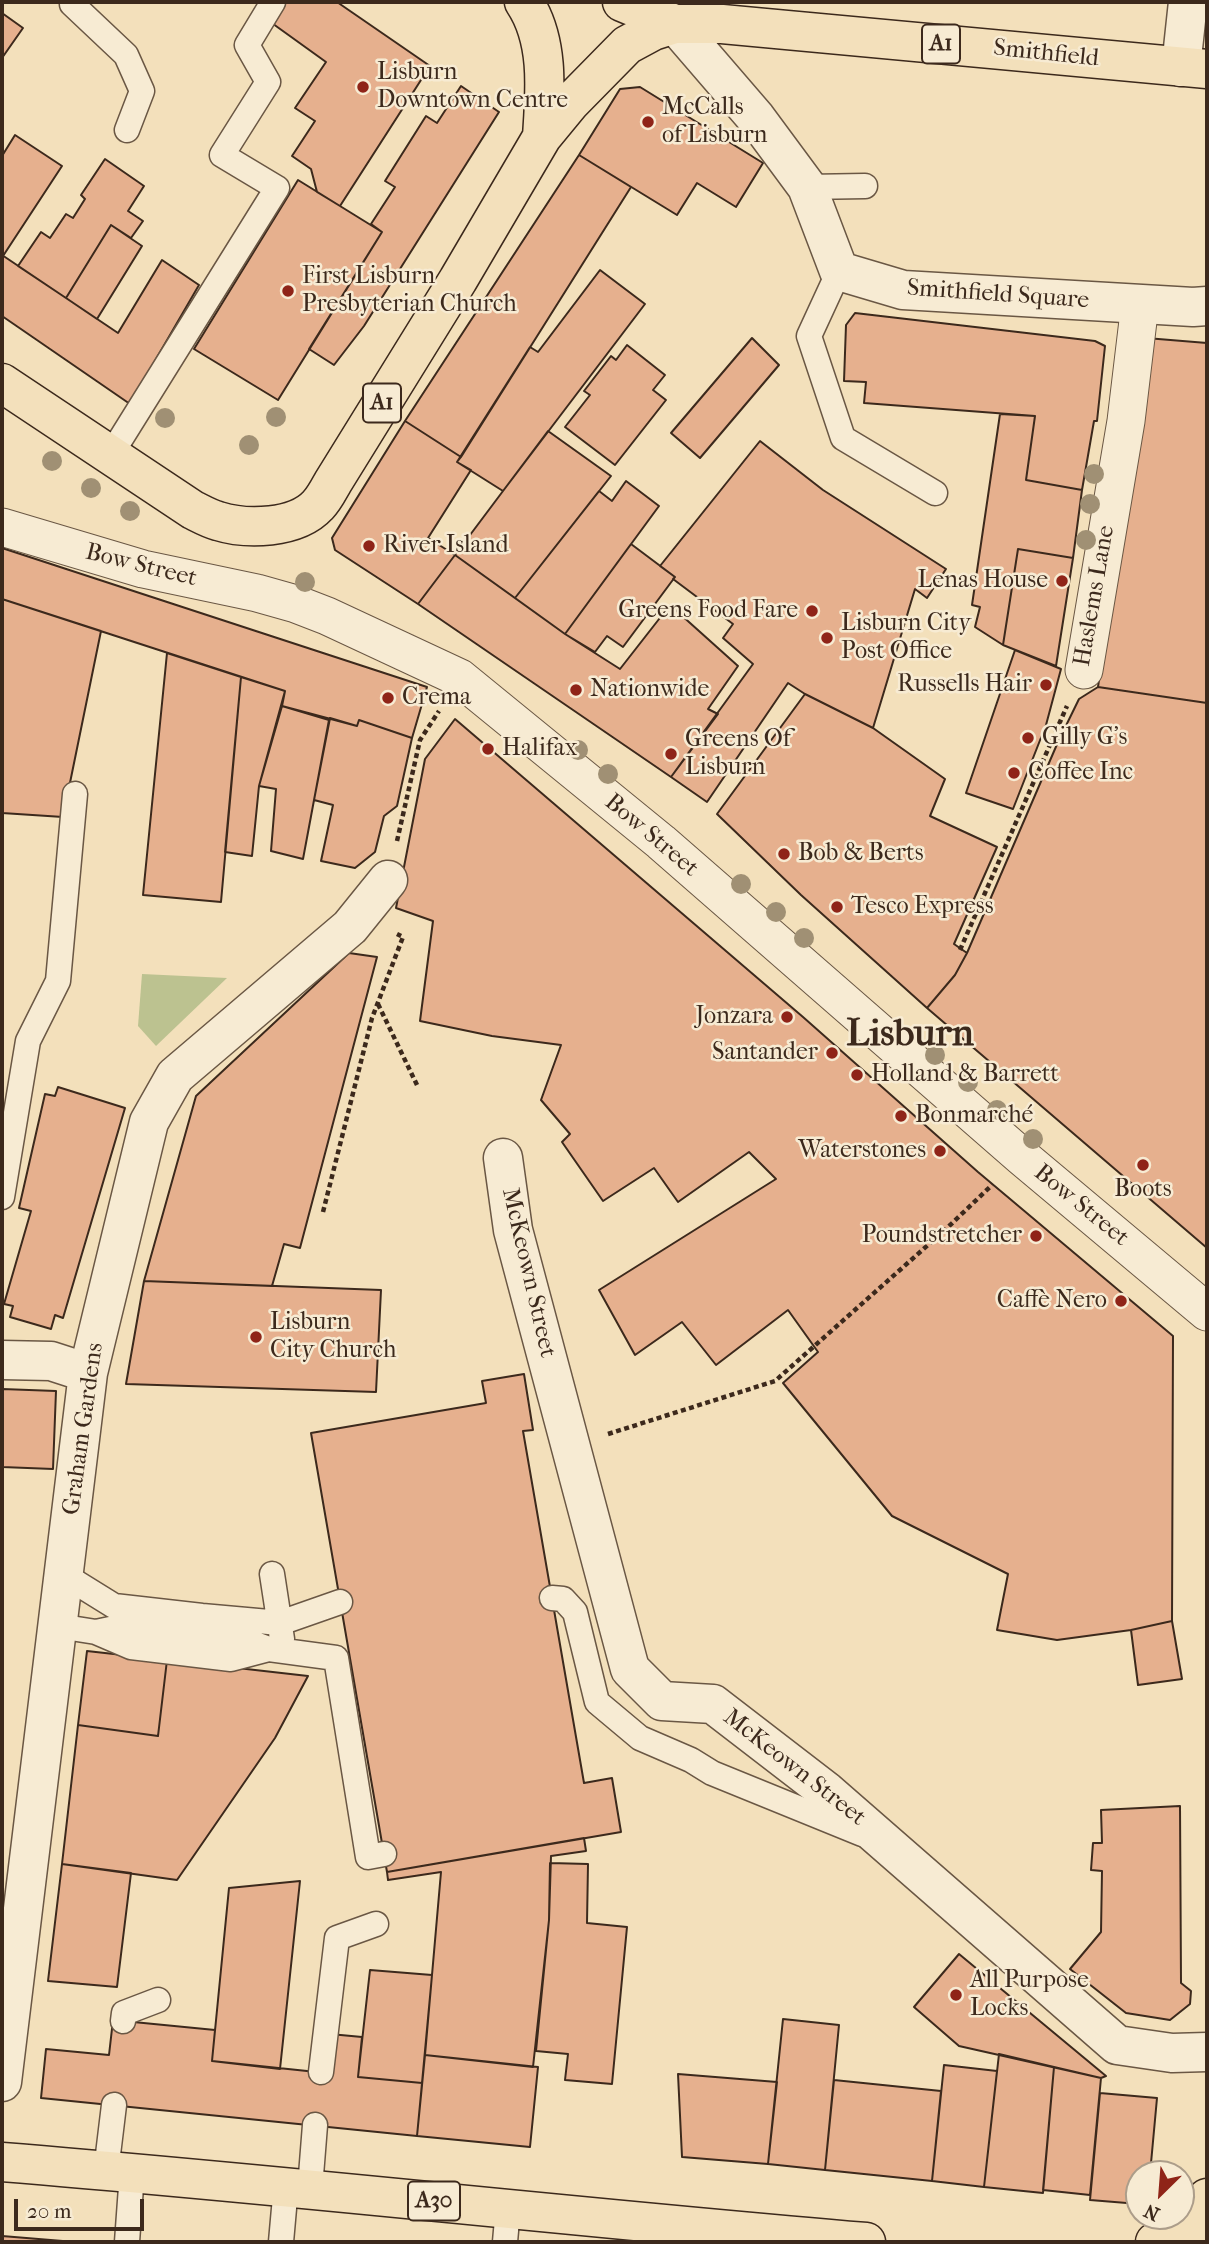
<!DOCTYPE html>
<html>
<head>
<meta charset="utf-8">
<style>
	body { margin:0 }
	#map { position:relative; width:1209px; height:2244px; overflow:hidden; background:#f3e0bb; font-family:"IM FELL French Canon",serif }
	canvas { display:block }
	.frame { position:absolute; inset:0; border:4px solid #3c291c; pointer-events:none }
	.north { position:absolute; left:1125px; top:2160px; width:70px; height:70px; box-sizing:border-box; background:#f7ebd3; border:2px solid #ac9d8a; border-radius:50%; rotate:205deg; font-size:19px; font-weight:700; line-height:28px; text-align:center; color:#3c291c }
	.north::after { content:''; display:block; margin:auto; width:24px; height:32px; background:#8f2418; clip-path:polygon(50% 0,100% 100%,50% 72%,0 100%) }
	.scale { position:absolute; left:14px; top:2199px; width:130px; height:32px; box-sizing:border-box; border:4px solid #3c291c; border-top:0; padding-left:9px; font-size:21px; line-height:24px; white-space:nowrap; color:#3c291c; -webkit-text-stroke:5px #f7ebd3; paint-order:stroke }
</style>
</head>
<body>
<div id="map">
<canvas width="1209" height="2244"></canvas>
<div class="frame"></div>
<div class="north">N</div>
<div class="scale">20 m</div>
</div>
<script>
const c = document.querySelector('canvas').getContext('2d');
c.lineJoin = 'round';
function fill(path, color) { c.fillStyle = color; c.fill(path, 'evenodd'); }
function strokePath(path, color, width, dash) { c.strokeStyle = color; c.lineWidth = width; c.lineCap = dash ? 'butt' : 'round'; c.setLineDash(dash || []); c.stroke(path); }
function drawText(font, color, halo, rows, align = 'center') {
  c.font = font + ' "IM FELL French Canon",serif'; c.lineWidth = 5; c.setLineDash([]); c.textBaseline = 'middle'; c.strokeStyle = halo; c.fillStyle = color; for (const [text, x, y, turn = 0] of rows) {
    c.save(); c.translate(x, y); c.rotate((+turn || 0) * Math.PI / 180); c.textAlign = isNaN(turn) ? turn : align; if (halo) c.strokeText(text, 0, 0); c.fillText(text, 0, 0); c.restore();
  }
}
fill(new Path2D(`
	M 142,974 L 227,978 L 156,1046 L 138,1026 Z`), '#bcc290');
const building = new Path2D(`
	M 281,2 L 337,2 L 430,66 L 340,206 L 317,192 L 311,169 L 292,156 L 315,121 L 295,108 L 326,62 L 269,21 Z
	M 2,13 L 23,28 L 2,58 Z
	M 461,86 L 499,112 L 364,326 L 334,365 L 309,349 L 382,232 L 371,224 L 395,187 L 385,181 L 426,116 L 437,123 Z
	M 640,87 L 763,163 L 736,207 L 697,183 L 677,215 L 579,155 L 620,89 Z
	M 15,135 L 62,166 L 3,256 L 2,156 Z
	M 579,155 L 631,187 L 461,457 L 405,421 Z
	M 105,159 L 144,186 L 128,211 L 143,221 L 131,238 L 111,225 L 66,298 L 18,266 L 41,232 L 50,238 L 66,214 L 73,218 L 85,199 L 81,195 Z
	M 298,180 L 382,232 L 278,400 L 194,349 Z
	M 111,225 L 142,246 L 97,319 L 66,298 Z
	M 2,255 L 118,333 L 162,260 L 199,285 L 130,404 L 2,316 Z
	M 600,270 L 645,304 L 503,491 L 457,462 L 530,347 L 538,352 Z
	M 855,313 L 1095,341 L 1105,346 L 1097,421 L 1094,421 L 1082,490 L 1026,480 L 1035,416 L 864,403 L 866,382 L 844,381 L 846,325 Z
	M 752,338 L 779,365 L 700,458 L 671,433 Z
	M 1146,338 L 1207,343 L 1207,703 L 1098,687 Z
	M 627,345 L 665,375 L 653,390 L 666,400 L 615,465 L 565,427 L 590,395 L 584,391 L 611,356 L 616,360 Z
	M 1000,414 L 1035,416 L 1026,480 L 1082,490 L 1073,558 L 1018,549 L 1003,645 L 975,627 L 980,607 L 972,605 Z
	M 405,421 L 461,457 L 457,462 L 471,470 L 428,538 L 455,555 L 418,604 L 335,550 L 332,538 Z
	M 548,431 L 611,476 L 515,598 L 455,555 Z
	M 760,441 L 823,490 L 946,569 L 927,598 L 915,589 L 873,728 L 805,694 L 788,683 L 707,802 L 671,777 L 753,664 L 723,638 L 733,624 L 673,579 L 675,577 L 660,566 Z
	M 626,481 L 659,506 L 565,634 L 515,598 L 599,491 L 612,501 Z
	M 631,544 L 675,577 L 623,647 L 607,636 L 595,652 L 565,634 Z
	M 2,548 L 427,687 L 412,738 L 359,720 L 357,726 L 282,706 L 285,691 L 2,599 Z
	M 1018,549 L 1073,558 L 1056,666 L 1003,645 Z
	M 455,555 L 565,634 L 620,669 L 670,605 L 738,666 L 708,709 L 718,714 L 671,777 L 418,604 Z
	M 2,599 L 101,631 L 63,817 L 2,813 Z
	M 1015,650 L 1061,669 L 1046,725 L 1013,809 L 966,793 Z
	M 167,653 L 241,677 L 221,902 L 143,895 Z
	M 241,677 L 285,691 L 259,786 L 252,856 L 225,852 Z
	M 1098,687 L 1207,703 L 1207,1248 L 927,1008 L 955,975 L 967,953 L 1058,742 L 1079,699 Z
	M 805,694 L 873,728 L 945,779 L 930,816 L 997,847 L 954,944 L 967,953 L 955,975 L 927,1008 L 801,895 L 717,814 Z
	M 282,706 L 329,720 L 303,859 L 271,851 L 276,789 L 259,786 Z
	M 330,718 L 357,726 L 359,720 L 412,738 L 397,806 L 384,816 L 375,852 L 355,868 L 321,861 L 333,805 L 314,800 Z
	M 455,719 L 803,1017 L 978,1172 L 1173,1336 L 1172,1621 L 1131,1630 L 1057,1640 L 997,1630 L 1008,1574 L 892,1516 L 783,1383 L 818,1352 L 788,1310 L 716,1365 L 682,1322 L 635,1355 L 599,1290 L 776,1179 L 749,1152 L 678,1202 L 654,1168 L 603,1201 L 562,1142 L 570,1134 L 541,1100 L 561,1045 L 492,1036 L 420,1021 L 433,921 L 396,908 L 425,759 Z
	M 349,953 L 377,957 L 300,1248 L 284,1244 L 272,1286 L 144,1281 L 196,1096 Z
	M 58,1087 L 125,1108 L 63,1318 L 55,1315 L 51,1329 L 10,1317 L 13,1306 L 4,1304 L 31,1211 L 19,1208 L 45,1094 L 55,1096 Z
	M 144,1281 L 381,1290 L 376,1392 L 126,1384 Z
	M 524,1374 L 533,1430 L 523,1431 L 584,1783 L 612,1778 L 621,1832 L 387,1872 L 311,1433 L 486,1403 L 482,1381 Z
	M 2,1389 L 56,1391 L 53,1469 L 2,1467 Z
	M 1172,1621 L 1182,1679 L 1138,1685 L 1131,1630 Z
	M 87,1651 L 167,1660 L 158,1736 L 78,1725 Z
	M 167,1660 L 308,1676 L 275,1738 L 177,1880 L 62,1864 L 78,1725 L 158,1736 Z
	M 1180,1806 L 1181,1983 L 1191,1991 L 1190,2004 L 1170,2020 L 1126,2013 L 1070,1969 L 1101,1932 L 1102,1871 L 1091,1870 L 1093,1843 L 1102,1843 L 1101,1810 Z
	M 584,1838 L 586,1851 L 551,1856 L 549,1920 L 533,2067 L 425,2055 L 441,1872 L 388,1880 L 387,1872 Z
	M 550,1863 L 588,1864 L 587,1923 L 627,1927 L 612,2084 L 565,2080 L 568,2054 L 536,2051 L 549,1920 Z
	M 62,1864 L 131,1873 L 117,1987 L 48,1981 Z
	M 300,1881 L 280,2069 L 212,2061 L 229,1888 Z
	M 959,1954 L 1106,2076 L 1101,2078 L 959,2046 L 914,2007 Z
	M 370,1970 L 432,1975 L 422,2083 L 358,2077 Z
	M 783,2019 L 839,2025 L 825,2170 L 768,2164 Z
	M 113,2020 L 215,2030 L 212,2061 L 326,2073 L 330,2034 L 362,2037 L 358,2077 L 422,2083 L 417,2136 L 41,2098 L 46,2049 L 109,2055 Z
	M 999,2054 L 1054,2067 L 1043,2193 L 984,2187 Z
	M 425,2055 L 538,2067 L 530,2147 L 417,2136 Z
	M 944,2065 L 997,2071 L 984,2187 L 932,2181 Z
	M 1054,2067 L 1101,2078 L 1090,2195 L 1043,2190 Z
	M 678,2074 L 777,2082 L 768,2164 L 682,2157 Z
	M 834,2080 L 941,2091 L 932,2181 L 825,2170 Z
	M 1100,2093 L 1157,2098 L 1150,2174 L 1139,2174 L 1139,2204 L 1090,2200 Z
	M 2,2236 L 75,2242 L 2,2242 Z`);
fill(building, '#e6b08e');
strokePath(building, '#3c291c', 2);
const service = new Path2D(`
	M 72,4 L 126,55 L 142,91 L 127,130
	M 807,187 L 865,186
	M 839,271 L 809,336 L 843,438 L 935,493
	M 110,456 L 277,188 L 222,155 L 268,82 L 247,45 L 273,2
	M 2,1197 L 28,1041 L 58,981 L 75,794
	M 272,1574 L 282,1639
	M 64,1575 L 114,1606 L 202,1616 L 280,1623 L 340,1602
	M 552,1598 L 563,1599 L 575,1612 L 597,1702 L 640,1738 L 691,1760 L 712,1773 L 862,1834
	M 58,1626 L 96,1632 L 134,1624 L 178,1629 L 233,1636 L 269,1649
	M 96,1632 L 131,1647 L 231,1659 L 269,1649 L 336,1658 L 368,1857 L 384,1854
	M 123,2021 L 124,2013 L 158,2000
	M 321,2072 L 337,1938 L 376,1924
	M 106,2171 L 114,2105
	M 310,2188 L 315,2125
	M 127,2242 L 132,2173
	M 281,2242 L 286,2186
	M 505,2242 L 508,2208`);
const pedestrian = new Path2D(`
	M 2,527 L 143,569 L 257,593 L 296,604 L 327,616 L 460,678 L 661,842 L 1022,1157 L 1207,1312
	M 1084,670 L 1126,421 L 1140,304`);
const minor = new Path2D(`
	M 675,24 L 756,118 L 807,187 L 839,271 L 903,290 L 1193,307 L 1207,306
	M 1181,67 L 1188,2
	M 503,1158 L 513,1230 L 630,1669 L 662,1701 L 713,1704 L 826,1791 L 1117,2045 L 1172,2053 L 1207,2052
	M 2,1360 L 51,1361 L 88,1373
	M 2,2082 L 88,1373 L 149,1122 L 175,1076 L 350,927 L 388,880`);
const primary = new Path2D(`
	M 524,2 C 550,41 545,92 542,137
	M 622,2 L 675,24
	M 2,383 L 193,510 C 201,514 210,519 218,521 C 247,530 296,529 318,505 C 324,499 329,489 333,482 L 458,280 L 542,137 L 570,103 L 627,45 L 653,31 L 675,24 L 722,24 L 1207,69
	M 2,2162 C 290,2185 578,2218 866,2242
	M 1155,2242 L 1185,2231 L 1202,2219 L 1207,2198`);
strokePath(service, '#6a5744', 27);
strokePath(pedestrian, '#6a5744', 39);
strokePath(minor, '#6a5744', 41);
strokePath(primary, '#3c291c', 41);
strokePath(new Path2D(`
	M 397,841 L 420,740 L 439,711
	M 960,950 L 1067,706
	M 378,1004 L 417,1085
	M 323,1212 L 372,1018 L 403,937 L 397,934
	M 608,1434 L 775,1381 L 946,1229 L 992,1185`), '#3c291c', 4.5, [5, 3.5]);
strokePath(service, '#f7ebd3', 24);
strokePath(pedestrian, '#f7ebd3', 37);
strokePath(minor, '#f7ebd3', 38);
strokePath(primary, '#f3e0bb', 38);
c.fillStyle = '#a09074';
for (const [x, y] of [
	[276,417],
	[165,418],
	[249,445],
	[52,461],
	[1094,474],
	[91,488],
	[1090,504],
	[130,511],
	[1086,540],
	[305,582],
	[578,750],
	[608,774],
	[741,884],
	[776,912],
	[804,938],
	[935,1055],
	[968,1082],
	[997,1110],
	[1033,1139]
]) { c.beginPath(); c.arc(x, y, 10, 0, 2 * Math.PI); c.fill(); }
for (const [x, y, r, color] of [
	[363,87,7,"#8f2418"],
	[648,122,7,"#8f2418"],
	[288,291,7,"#8f2418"],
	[369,546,7,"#8f2418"],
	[1062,581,7,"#8f2418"],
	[812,611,7,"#8f2418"],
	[827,638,7,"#8f2418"],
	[1046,685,7,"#8f2418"],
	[576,690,7,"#8f2418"],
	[388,698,7,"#8f2418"],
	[1028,738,7,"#8f2418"],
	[488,749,7,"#8f2418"],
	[671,754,7,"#8f2418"],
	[1014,773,7,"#8f2418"],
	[784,854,7,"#8f2418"],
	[837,907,7,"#8f2418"],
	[787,1017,7,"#8f2418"],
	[832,1053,7,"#8f2418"],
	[857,1075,7,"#8f2418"],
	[901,1116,7,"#8f2418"],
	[940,1151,7,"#8f2418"],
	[1143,1165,7,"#8f2418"],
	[1036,1236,7,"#8f2418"],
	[1121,1301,7,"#8f2418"],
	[256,1337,7,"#8f2418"],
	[956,1995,7,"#8f2418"]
]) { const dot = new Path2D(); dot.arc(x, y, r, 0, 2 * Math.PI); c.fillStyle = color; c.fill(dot); strokePath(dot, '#f7ebd3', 2.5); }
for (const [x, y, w] of [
	[941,44,38],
	[382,403,38],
	[434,2201,52]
]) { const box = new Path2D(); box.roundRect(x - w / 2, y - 19.5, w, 39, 5); c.fillStyle = '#f7ebd3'; c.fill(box); strokePath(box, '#3c291c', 2); }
drawText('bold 23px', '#3c291c', null, [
	["A1",941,44],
	["A1",382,403],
	["A30",434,2201]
]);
drawText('24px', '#3c291c', '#f7ebd3', [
	["Smithfield",1046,54,6],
	["Smithfield Square",998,295,4],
	["Bow Street",141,566,14],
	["Haslems Lane",1095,596,-80],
	["Bow Street",651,836,40],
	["Bow Street",1081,1206,39],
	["McKeown Street",528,1273,77],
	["Graham Gardens",84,1429,-82],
	["McKeown Street",794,1768,38]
]);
drawText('24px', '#3c291c', '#f7ebd3', [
	["Lisburn",377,73],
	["Downtown Centre",377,101],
	["McCalls",662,108],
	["of Lisburn",662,136],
	["First Lisburn",302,277],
	["Presbyterian Church",302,305],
	["River Island",383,546],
	["Lenas House",1048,581,"right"],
	["Greens Food Fare",798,611,"right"],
	["Lisburn City",841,624],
	["Post Office",841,652],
	["Russells Hair",1032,685,"right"],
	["Nationwide",590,690],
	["Crema",402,698],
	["Gilly G's",1042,738],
	["Greens Of",685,740],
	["Lisburn",685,768],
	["Halifax",502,749],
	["Coffee Inc",1028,773],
	["Bob & Berts",798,854],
	["Tesco Express",851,907],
	["Jonzara",773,1017,"right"],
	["Santander",818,1053,"right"],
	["Holland & Barrett",871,1075],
	["Bonmarché",915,1116],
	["Waterstones",926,1151,"right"],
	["Boots",1143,1190,"center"],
	["Poundstretcher",1022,1236,"right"],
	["Caffè Nero",1107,1301,"right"],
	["Lisburn",270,1323],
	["City Church",270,1351],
	["All Purpose",970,1981],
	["Locks",970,2009]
], 'left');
drawText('bold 38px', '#3c291c', '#f7ebd3', [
	["Lisburn",910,1036]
]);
</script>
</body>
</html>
